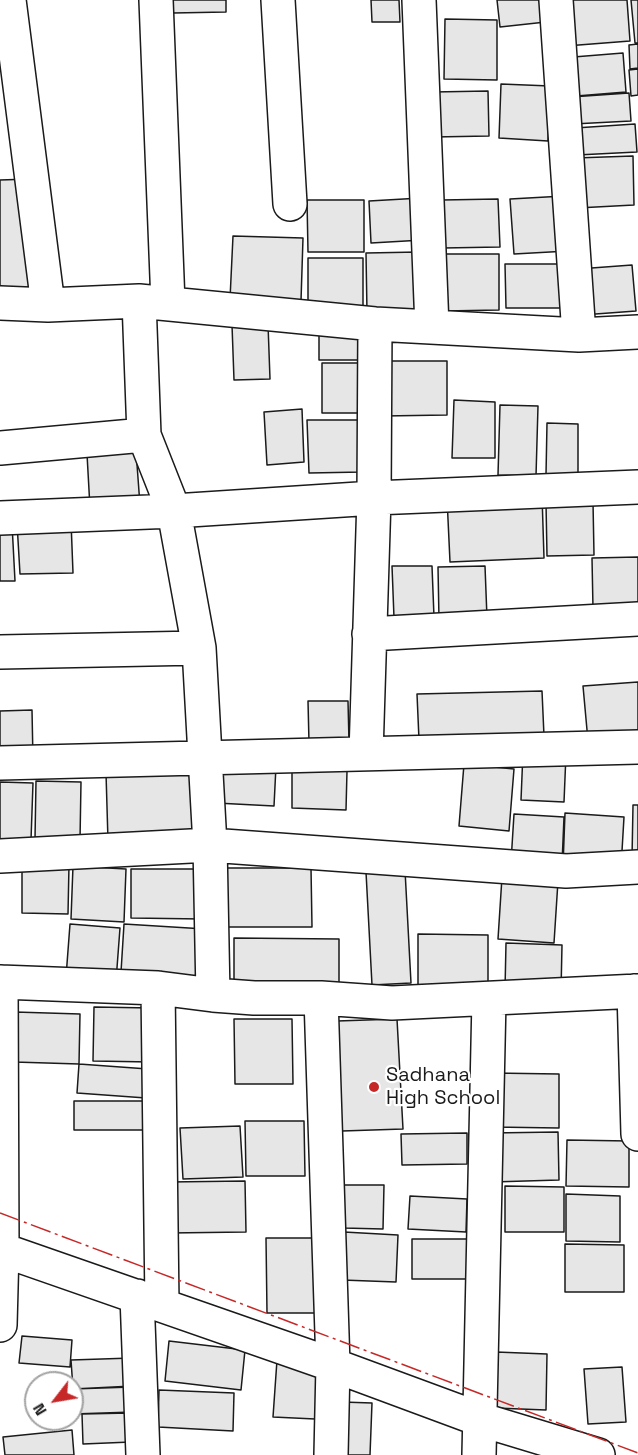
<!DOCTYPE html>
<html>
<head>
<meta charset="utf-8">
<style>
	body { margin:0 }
	#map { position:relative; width:638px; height:1455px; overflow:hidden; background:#fff; font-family:"Space Grotesk",sans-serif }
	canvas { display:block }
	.north { position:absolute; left:24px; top:1371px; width:60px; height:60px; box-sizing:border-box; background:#fff; border:2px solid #a3a3a3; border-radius:50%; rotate:239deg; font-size:16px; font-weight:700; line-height:24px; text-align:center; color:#1a1a1a }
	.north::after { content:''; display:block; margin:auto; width:21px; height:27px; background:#c62828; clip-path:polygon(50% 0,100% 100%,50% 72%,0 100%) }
</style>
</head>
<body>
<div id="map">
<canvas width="638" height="1455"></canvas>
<div class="north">N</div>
</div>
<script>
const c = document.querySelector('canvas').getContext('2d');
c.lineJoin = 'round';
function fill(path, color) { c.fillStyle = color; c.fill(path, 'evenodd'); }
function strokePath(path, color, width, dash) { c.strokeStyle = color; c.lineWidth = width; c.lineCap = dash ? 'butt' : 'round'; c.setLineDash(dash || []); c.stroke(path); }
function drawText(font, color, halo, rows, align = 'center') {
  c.font = font + ' "Space Grotesk",sans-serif'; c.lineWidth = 4.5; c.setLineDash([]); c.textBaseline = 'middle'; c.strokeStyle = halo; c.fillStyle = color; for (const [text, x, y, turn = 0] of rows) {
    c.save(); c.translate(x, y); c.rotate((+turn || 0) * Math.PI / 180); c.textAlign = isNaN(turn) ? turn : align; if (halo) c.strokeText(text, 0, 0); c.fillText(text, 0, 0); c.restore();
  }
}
const building = new Path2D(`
	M 173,0 L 226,0 L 226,12 L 173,13 Z
	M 371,0 L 399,0 L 400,22 L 372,22 Z
	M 497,0 L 553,0 L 555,21 L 500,27 Z
	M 562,0 L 627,0 L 630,41 L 566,46 Z
	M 631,0 L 638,0 L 638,43 L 635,43 Z
	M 445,19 L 497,20 L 497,80 L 444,79 Z
	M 638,44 L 638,68 L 630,69 L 629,45 Z
	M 623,53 L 626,92 L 564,97 L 561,58 Z
	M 638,69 L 638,95 L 631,96 L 629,70 Z
	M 501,84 L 550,86 L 548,141 L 499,138 Z
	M 488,91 L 489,136 L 433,137 L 433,92 Z
	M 629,93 L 631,121 L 573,124 L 571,97 Z
	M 635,124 L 637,152 L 577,155 L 575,128 Z
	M 633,156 L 634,205 L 577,208 L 575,158 Z
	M 30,179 L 34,291 L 0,292 L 0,180 Z
	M 564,196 L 568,251 L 514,254 L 510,199 Z
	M 421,198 L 423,240 L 371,243 L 369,201 Z
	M 498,199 L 500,247 L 443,248 L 442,200 Z
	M 307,200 L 364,200 L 364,252 L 308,252 Z
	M 233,236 L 303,238 L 301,301 L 230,299 Z
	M 419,252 L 420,312 L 367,313 L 366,253 Z
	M 444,254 L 499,254 L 499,310 L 444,311 Z
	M 308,258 L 363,258 L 363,309 L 308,309 Z
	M 505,264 L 564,264 L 564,308 L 506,308 Z
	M 632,265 L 636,311 L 582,315 L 578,269 Z
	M 268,324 L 270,379 L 234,380 L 232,325 Z
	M 319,330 L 361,330 L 361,360 L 319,360 Z
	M 382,361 L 447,361 L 447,415 L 383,416 Z
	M 322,363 L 359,363 L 360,413 L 322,413 Z
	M 454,400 L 495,402 L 495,458 L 452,458 Z
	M 500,405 L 538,406 L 536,476 L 498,475 Z
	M 302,409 L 304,462 L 267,465 L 264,412 Z
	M 307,420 L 362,420 L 363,472 L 309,473 Z
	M 547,423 L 578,424 L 578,475 L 546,475 Z
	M 136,451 L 140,505 L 90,508 L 87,454 Z
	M 542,495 L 544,558 L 450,562 L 447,498 Z
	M 593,502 L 594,555 L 547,556 L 546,503 Z
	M 71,521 L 73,573 L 20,574 L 17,523 Z
	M 12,524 L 15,581 L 0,581 L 0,525 Z
	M 638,557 L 638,608 L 593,609 L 592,558 Z
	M 392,566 L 432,566 L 434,617 L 394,618 Z
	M 485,566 L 487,618 L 439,620 L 438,567 Z
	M 638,682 L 638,737 L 588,741 L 583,686 Z
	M 542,691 L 544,736 L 419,740 L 417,694 Z
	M 308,701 L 348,701 L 349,742 L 309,743 Z
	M 32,710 L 33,760 L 0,761 L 0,711 Z
	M 523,752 L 566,754 L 564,802 L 521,800 Z
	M 218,763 L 276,766 L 274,806 L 216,803 Z
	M 464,764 L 514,769 L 509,831 L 459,826 Z
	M 292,769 L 347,771 L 346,810 L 292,808 Z
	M 199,771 L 201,840 L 108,841 L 106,773 Z
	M 36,781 L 81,782 L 80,840 L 35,839 Z
	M 0,782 L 33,783 L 31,840 L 0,839 Z
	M 633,805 L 638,805 L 638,859 L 632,858 Z
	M 565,813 L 624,817 L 621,868 L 563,866 Z
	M 514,814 L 564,817 L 562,864 L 511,862 Z
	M 22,865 L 69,865 L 68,914 L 22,913 Z
	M 73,866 L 126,869 L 124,922 L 71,919 Z
	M 222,868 L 311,868 L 312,927 L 222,927 Z
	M 131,869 L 202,869 L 202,919 L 131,918 Z
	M 405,870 L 411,983 L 372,985 L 366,872 Z
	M 502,877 L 558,881 L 554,943 L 498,939 Z
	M 70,924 L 120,928 L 116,981 L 66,977 Z
	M 124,924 L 205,929 L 202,977 L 121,972 Z
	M 418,934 L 488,935 L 488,991 L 418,991 Z
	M 234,938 L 339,939 L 339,991 L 234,990 Z
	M 506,943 L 562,945 L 561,992 L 505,990 Z
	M 94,1007 L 152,1008 L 151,1062 L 93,1061 Z
	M 15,1012 L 80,1014 L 79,1064 L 14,1062 Z
	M 234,1019 L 292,1019 L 293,1084 L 235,1084 Z
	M 397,1019 L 403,1129 L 342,1131 L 337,1021 Z
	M 79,1064 L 148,1069 L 146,1098 L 77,1093 Z
	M 492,1073 L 559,1074 L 559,1128 L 492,1127 Z
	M 74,1101 L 145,1101 L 146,1130 L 74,1130 Z
	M 245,1121 L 304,1121 L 305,1176 L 246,1176 Z
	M 240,1126 L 243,1177 L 183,1179 L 180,1128 Z
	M 558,1132 L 559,1180 L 492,1182 L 490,1133 Z
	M 467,1133 L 467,1164 L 402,1165 L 401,1134 Z
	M 567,1140 L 629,1141 L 629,1187 L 566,1186 Z
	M 245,1181 L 246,1232 L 169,1233 L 168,1182 Z
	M 343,1185 L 384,1185 L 383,1229 L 343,1228 Z
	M 505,1186 L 564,1187 L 564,1232 L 505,1232 Z
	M 566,1194 L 620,1196 L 620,1242 L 566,1241 Z
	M 410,1196 L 467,1199 L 466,1232 L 408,1229 Z
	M 344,1232 L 398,1235 L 396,1282 L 342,1280 Z
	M 266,1238 L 318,1238 L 318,1313 L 267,1313 Z
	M 412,1239 L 468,1239 L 469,1279 L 412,1279 Z
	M 565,1244 L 624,1245 L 624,1292 L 565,1292 Z
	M 22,1336 L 72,1340 L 70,1367 L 19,1363 Z
	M 169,1341 L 245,1350 L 241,1390 L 165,1381 Z
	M 496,1352 L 547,1354 L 546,1410 L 495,1408 Z
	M 132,1358 L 133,1386 L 73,1389 L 71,1360 Z
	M 277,1360 L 320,1362 L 315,1419 L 273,1417 Z
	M 622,1367 L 626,1422 L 588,1424 L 584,1369 Z
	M 132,1387 L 133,1412 L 73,1414 L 72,1389 Z
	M 159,1390 L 234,1393 L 233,1431 L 158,1427 Z
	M 342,1402 L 372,1403 L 370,1455 L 340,1455 Z
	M 130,1413 L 131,1442 L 83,1444 L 82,1414 Z
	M 72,1430 L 74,1455 L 5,1455 L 3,1437 Z`);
fill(building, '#e6e6e6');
strokePath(building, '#1a1a1a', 1.5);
const minor = new Path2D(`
	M 9,0 L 48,305
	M 156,0 L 168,303
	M 278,0 L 290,204
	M 419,0 L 432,327
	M 556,0 L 579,335
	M 0,303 L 48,305 L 139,301 L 375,324 L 579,335 L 638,332
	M 0,448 L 144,435 L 139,301
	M 0,518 L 174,511 L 374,498 L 638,487
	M 369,634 L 638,619
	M 0,652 L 199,648
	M 366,754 L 374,498 L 375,324
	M 0,763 L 638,747
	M 0,856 L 210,845 L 199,648 L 174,511 L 144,435
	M 0,982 L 158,988 L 213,995 L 254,998 L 321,998 L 392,1003 L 638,991
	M 158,988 L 162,1305
	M 634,991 L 638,1134
	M 213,995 L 210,845 L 566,871 L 638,867
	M 321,998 L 333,1365 L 331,1455
	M 0,1249 L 333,1365 L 479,1419 L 598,1455
	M 137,1296 L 143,1455
	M 0,1325 L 2,1250 L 1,982
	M 479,1455 L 489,999`);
strokePath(minor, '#1a1a1a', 36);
strokePath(minor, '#fff', 33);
strokePath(new Path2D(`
	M 0,1213 L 638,1453`), '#c62828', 1.5, [21, 4.5, 3, 4.5]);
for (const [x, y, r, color] of [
	[374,1087,6,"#c62828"]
]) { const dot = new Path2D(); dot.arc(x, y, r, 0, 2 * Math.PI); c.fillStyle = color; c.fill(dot); strokePath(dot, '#fff', 2); }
drawText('20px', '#1a1a1a', '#fff', [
	["Sadhana",386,1076],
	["High School",386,1099]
], 'left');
</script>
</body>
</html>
